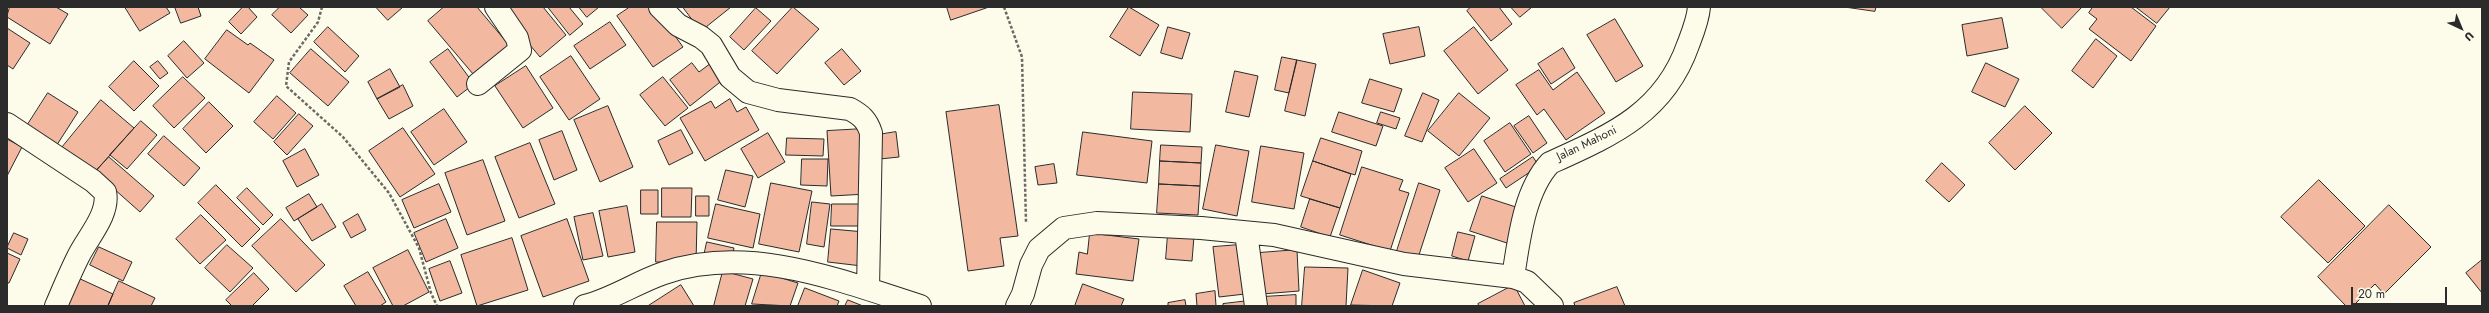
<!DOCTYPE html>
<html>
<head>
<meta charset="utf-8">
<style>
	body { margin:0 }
	#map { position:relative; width:2489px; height:313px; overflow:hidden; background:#fdfbea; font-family:Jost,sans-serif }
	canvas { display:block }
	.frame { position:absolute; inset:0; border:8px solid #2b2b2b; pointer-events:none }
	.north { position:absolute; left:2441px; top:8px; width:40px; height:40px; -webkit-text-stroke:3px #fdfbea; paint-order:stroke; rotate:136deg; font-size:11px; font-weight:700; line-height:16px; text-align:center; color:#2b2b2b }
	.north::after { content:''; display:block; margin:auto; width:14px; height:18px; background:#2b2b2b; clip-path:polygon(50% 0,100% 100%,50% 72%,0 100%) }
	.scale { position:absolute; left:2351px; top:287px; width:96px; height:18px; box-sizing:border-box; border:2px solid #2b2b2b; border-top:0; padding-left:5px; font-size:12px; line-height:14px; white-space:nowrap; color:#2b2b2b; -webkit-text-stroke:3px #fdfbea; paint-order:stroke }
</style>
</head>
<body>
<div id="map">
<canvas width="2489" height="313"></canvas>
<div class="frame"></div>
<div class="north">U</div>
<div class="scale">20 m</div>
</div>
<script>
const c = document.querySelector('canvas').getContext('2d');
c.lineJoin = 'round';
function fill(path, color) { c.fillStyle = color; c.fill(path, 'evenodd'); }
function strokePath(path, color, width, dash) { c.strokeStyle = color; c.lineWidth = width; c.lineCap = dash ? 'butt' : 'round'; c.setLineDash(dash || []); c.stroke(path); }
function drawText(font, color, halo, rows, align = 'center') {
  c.font = font + ' Jost,sans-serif'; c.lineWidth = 3; c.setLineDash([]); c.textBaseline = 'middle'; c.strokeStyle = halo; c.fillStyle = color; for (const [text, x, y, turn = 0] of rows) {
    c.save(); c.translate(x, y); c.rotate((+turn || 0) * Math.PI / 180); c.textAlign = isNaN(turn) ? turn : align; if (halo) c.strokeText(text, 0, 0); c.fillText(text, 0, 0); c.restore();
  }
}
const building = new Path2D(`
	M 10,7 L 56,7 L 68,14 L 50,44 L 7,17 Z
	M 125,7 L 166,7 L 170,13 L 140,31 Z
	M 175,7 L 198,7 L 201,16 L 181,23 Z
	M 243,7 L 248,7 L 257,17 L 241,34 L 229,22 Z
	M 280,7 L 299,7 L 308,15 L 291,33 L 272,15 Z
	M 376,7 L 403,7 L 388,20 Z
	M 444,7 L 477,7 L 514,51 L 479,81 L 428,21 Z
	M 510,7 L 543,7 L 566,35 L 540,57 L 503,13 Z
	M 548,7 L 569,7 L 583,24 L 570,35 Z
	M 579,7 L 599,7 L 587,17 Z
	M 630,7 L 654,7 L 683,47 L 653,67 L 617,16 Z
	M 683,7 L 731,7 L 701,31 Z
	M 793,7 L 819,29 L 777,74 L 752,51 Z
	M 947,7 L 989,7 L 951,20 Z
	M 1129,7 L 1159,25 L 1140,56 L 1110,37 Z
	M 1471,7 L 1499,7 L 1512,24 L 1491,41 L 1467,11 Z
	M 1511,7 L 1532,7 L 1520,17 Z
	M 1845,7 L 1876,7 L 1875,11 Z
	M 2041,7 L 2082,7 L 2062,28 Z
	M 2093,7 L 2131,7 L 2156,26 L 2131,61 L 2089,29 L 2097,19 L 2089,13 Z
	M 2136,7 L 2170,7 L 2157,23 Z
	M 756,8 L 771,21 L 744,50 L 730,37 Z
	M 2002,18 L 2008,48 L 1967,56 L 1962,25 Z
	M 1615,19 L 1643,66 L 1616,82 L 1587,35 Z
	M 610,22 L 626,45 L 590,69 L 574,46 Z
	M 328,27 L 359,56 L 345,72 L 314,42 Z
	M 1168,27 L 1190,33 L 1182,59 L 1161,53 Z
	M 1419,27 L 1425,56 L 1390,64 L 1383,34 Z
	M 1474,27 L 1508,70 L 1478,94 L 1444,51 Z
	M 7,28 L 30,43 L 13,69 L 7,65 Z
	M 227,30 L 248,45 L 250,43 L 274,60 L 249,93 L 205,59 Z
	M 2096,39 L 2117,56 L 2093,88 L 2072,71 Z
	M 184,41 L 204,63 L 187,78 L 168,56 Z
	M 1563,48 L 1575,68 L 1551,84 L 1538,64 Z
	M 311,49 L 349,82 L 328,106 L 290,73 Z
	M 448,49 L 474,84 L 457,97 L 430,62 Z
	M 842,49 L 861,71 L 844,85 L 825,63 Z
	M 571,56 L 600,99 L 569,120 L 540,77 Z
	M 1282,57 L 1297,60 L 1289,93 L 1275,90 Z
	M 1297,60 L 1316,64 L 1305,116 L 1285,111 Z
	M 134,61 L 159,86 L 134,111 L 109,87 Z
	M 158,61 L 168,73 L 160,79 L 150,67 Z
	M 692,63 L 699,72 L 711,63 L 724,79 L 690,106 L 670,80 Z
	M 1986,63 L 2019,79 L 2005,107 L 1972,92 Z
	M 526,66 L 553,108 L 523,128 L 495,86 Z
	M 390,69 L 400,87 L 377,99 L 368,82 Z
	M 1539,70 L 1553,90 L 1577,72 L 1605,113 L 1566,140 L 1544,109 L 1537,115 L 1516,85 Z
	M 1235,71 L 1258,76 L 1249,117 L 1226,112 Z
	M 183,77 L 205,98 L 174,128 L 153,106 Z
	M 663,77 L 688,108 L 665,126 L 640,95 Z
	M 1370,79 L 1402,89 L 1394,112 L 1362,103 Z
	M 403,85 L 413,106 L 389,119 L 377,99 Z
	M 1133,92 L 1192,94 L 1190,132 L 1131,129 Z
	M 48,93 L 78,112 L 53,151 L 23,132 Z
	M 1423,93 L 1439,100 L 1422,142 L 1405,136 Z
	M 1459,93 L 1490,118 L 1459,156 L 1428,131 Z
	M 277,96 L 296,113 L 273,139 L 254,122 Z
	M 730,99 L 737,112 L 746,107 L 759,130 L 705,161 L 680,118 L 711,101 L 715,108 Z
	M 101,100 L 134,128 L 95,172 L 60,150 Z
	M 209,102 L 233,126 L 206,153 L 183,129 Z
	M 999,105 L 1018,236 L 1000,238 L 1004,266 L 968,271 L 946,112 Z
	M 608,106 L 633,167 L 600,182 L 574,120 Z
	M 2025,106 L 2052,133 L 2015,170 L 1989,143 Z
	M 444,109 L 467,142 L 434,165 L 411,132 Z
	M 1339,112 L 1383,126 L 1376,146 L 1332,132 Z
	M 1381,112 L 1400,118 L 1396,129 L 1377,123 Z
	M 299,114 L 313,126 L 287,155 L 274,142 Z
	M 1529,116 L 1547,143 L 1533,153 L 1514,126 Z
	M 141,121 L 157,135 L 127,169 L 110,155 Z
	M 1510,123 L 1531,154 L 1505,172 L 1484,141 Z
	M 403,128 L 435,174 L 400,197 L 369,151 Z
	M 863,129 L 867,194 L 831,196 L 827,131 Z
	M 681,130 L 693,153 L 669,165 L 658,141 Z
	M 562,131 L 577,170 L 554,180 L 539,140 Z
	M 896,132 L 899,157 L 880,159 L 877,135 Z
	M 1083,132 L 1152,141 L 1147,183 L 1077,175 Z
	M 768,133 L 785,162 L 758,178 L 741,149 Z
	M 164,136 L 200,168 L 184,186 L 148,154 Z
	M 787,138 L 824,139 L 823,156 L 786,155 Z
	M 1321,138 L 1362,151 L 1355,175 L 1313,161 Z
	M 7,139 L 22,147 L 7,176 Z
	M 530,143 L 555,204 L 519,218 L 495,157 Z
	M 1161,145 L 1202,147 L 1201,163 L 1160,161 Z
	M 1216,145 L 1249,151 L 1237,216 L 1203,209 Z
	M 1261,146 L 1304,153 L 1294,209 L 1252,202 Z
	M 305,149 L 319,175 L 297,187 L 283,161 Z
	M 1474,149 L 1497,183 L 1468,202 L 1445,168 Z
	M 109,157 L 154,196 L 140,212 L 95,172 Z
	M 1533,157 L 1539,166 L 1506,188 L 1500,179 Z
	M 802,159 L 828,159 L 827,186 L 801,185 Z
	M 483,160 L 505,221 L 467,235 L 445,173 Z
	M 1160,161 L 1201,163 L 1200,186 L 1159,184 Z
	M 1313,161 L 1351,174 L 1340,208 L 1301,196 Z
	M 1942,163 L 1965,185 L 1949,202 L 1926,181 Z
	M 1054,164 L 1057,183 L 1038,185 L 1035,167 Z
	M 1362,167 L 1403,180 L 1399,190 L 1409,193 L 1390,251 L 1340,235 Z
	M 726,170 L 753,176 L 745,207 L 718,200 Z
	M 2319,180 L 2365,226 L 2328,263 L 2281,217 Z
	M 771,183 L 812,191 L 799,252 L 759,244 Z
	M 1419,183 L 1440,190 L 1417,261 L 1396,254 Z
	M 439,184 L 451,212 L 414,228 L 402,200 Z
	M 1159,184 L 1200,186 L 1198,215 L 1157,213 Z
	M 216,185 L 260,229 L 242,247 L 198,203 Z
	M 247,188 L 273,215 L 263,225 L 237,198 Z
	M 662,188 L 692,188 L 691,217 L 662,217 Z
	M 641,190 L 658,190 L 658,214 L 641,214 Z
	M 309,194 L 317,207 L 294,221 L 286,208 Z
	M 696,196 L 709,196 L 709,216 L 696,216 Z
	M 1482,196 L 1522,209 L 1510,244 L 1470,231 Z
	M 1310,199 L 1340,208 L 1330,237 L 1301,227 Z
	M 812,202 L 830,204 L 824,247 L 807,244 Z
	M 322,204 L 336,227 L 312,241 L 298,219 Z
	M 716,204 L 760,214 L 753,248 L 708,238 Z
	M 832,204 L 866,204 L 866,226 L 831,226 Z
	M 2389,205 L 2431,247 L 2384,294 L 2375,284 L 2353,306 L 2346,306 L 2318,277 Z
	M 627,206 L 635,252 L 608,257 L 599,211 Z
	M 593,213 L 603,256 L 583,260 L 574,217 Z
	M 358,214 L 366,230 L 351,238 L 343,223 Z
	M 201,215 L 226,240 L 200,264 L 176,239 Z
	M 281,219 L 325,265 L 296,292 L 252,246 Z
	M 446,219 L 458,248 L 426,262 L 414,233 Z
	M 567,219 L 589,281 L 543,297 L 521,236 Z
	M 657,222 L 697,222 L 696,263 L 656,262 Z
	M 831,229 L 865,232 L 862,266 L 828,262 Z
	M 1458,232 L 1475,236 L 1468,261 L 1452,256 Z
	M 14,233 L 28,239 L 21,255 L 7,248 Z
	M 1090,233 L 1139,239 L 1133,281 L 1076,274 L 1079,252 L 1087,254 Z
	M 1168,234 L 1194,236 L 1192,261 L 1166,259 Z
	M 512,238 L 528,290 L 477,306 L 461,255 Z
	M 707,242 L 734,248 L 731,262 L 704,256 Z
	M 227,245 L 253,268 L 230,292 L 205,268 Z
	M 1239,245 L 1245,294 L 1219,297 L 1213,247 Z
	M 99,247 L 132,262 L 123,281 L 90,265 Z
	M 408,250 L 429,292 L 403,306 L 393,306 L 373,268 Z
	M 1297,250 L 1299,291 L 1262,294 L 1259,253 Z
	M 7,253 L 20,259 L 9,283 L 7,283 Z
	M 2482,260 L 2482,293 L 2466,273 Z
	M 450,261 L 462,293 L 440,301 L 429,269 Z
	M 1305,267 L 1348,268 L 1346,306 L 1302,306 Z
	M 1363,270 L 1400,283 L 1392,306 L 1351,305 Z
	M 723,271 L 753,279 L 745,306 L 714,306 Z
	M 368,272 L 386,302 L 380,306 L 356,306 L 344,286 Z
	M 762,272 L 798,283 L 790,306 L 752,304 Z
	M 254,273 L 269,289 L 252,306 L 232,306 L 226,300 Z
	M 76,277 L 113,294 L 108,306 L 63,306 Z
	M 119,281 L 155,298 L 151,306 L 108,306 Z
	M 1083,284 L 1124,299 L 1121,306 L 1075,306 Z
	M 681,285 L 694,306 L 648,306 Z
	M 1514,285 L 1525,306 L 1479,306 L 1478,304 Z
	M 1617,287 L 1625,306 L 1575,306 L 1574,303 Z
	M 805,288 L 839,301 L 837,306 L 798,306 Z
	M 1215,291 L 1216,306 L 1197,306 L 1196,294 Z
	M 1296,295 L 1296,306 L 1262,306 L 1262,297 Z
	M 848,300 L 863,306 L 845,306 Z
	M 1185,300 L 1186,306 L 1168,306 L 1168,303 Z
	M 1248,301 L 1248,306 L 1223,306 L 1223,304 Z`);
fill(building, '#f2b8a0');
strokePath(building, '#2b2b2b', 1);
const street = new Path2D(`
	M 660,7 L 678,25 L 701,37 L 711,45 L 730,77 L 748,92 L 778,100 L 850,109 C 861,115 867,120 871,133 L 868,289
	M 478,84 L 520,50 L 517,38 L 496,7
	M 7,124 L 93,181 L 105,192 C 110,214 87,238 78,257 C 70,273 63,290 56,306
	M 1246,233 L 1256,306
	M 1513,277 C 1519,240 1524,191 1550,163 C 1612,135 1664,113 1688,45 C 1693,32 1698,20 1699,7
	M 585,306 C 613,299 637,282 664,273 C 749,244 839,280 920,306
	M 1017,306 L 1023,294 L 1031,265 L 1039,249 L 1064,228 L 1097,223 L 1201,228 L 1274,235 L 1404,264 L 1513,277 L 1527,282 L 1552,306`);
strokePath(street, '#2b2b2b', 24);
strokePath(new Path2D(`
	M 322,7 L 318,22 L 289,62 L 286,86 L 343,137 L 389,193 L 419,248 L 431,293 L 437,306
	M 1004,7 L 1022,57 L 1026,223`), '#6a6964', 2.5, [3, 2]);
strokePath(street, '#fdfbea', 22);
drawText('12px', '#2b2b2b', '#fdfbea', [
	["Jalan Mahoni",1587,144,-26]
]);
</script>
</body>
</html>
